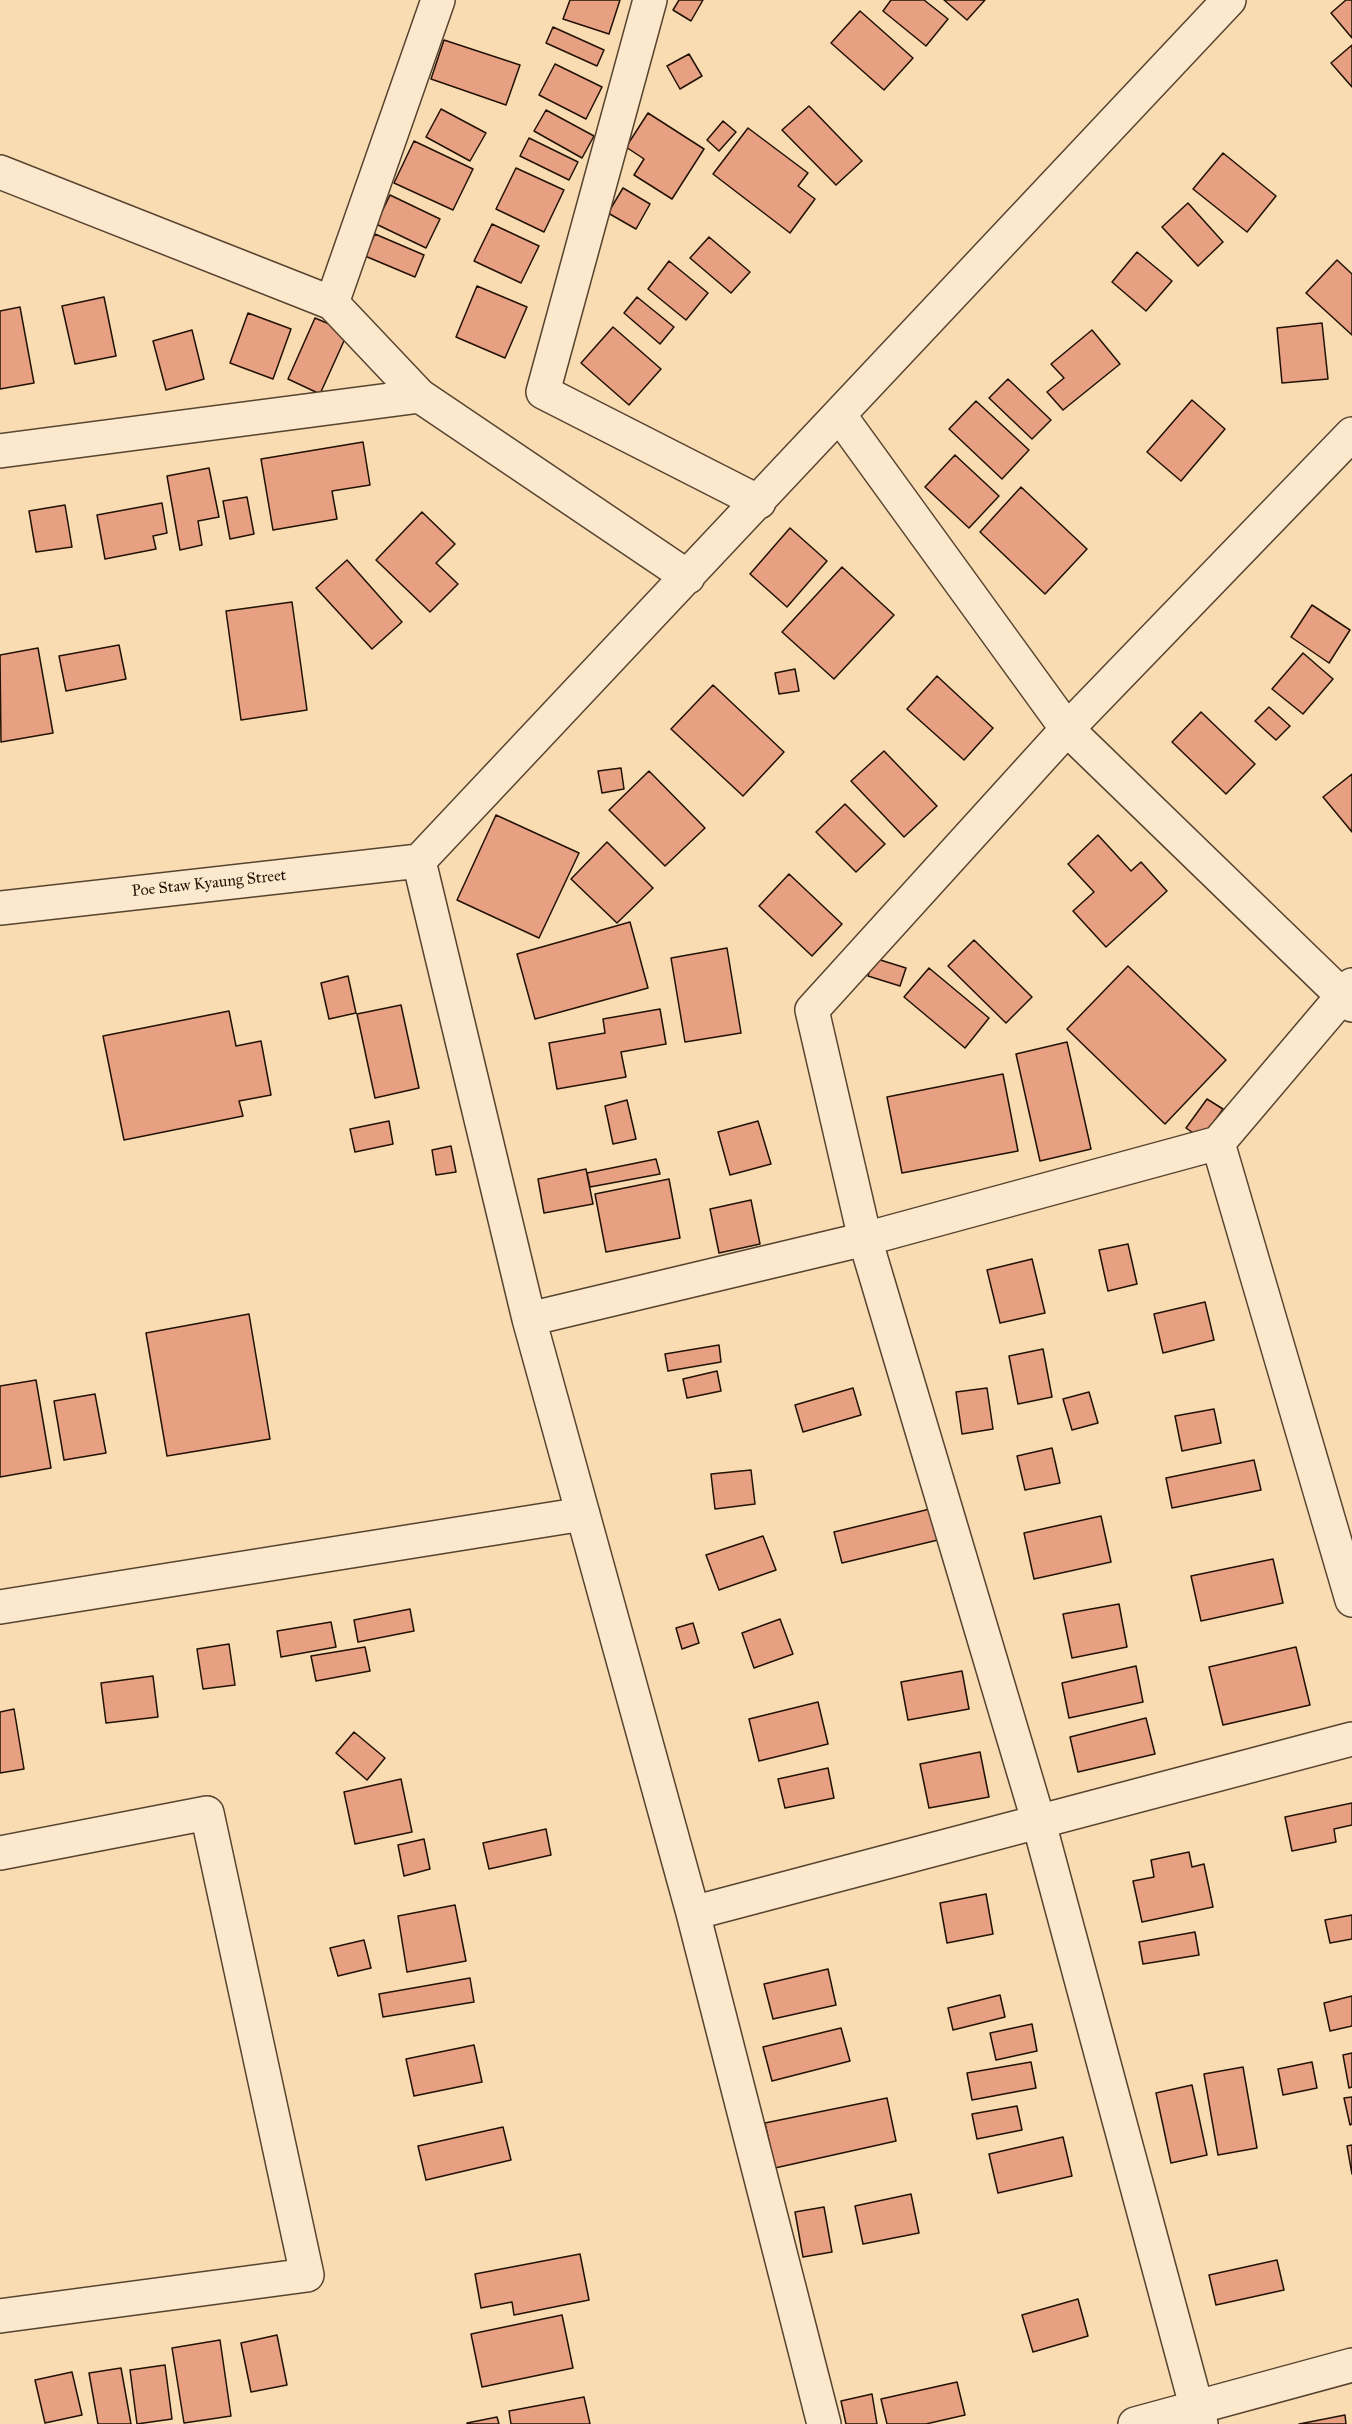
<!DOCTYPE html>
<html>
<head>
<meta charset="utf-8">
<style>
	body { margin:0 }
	canvas { display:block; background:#fadcb2 }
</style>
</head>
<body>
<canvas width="1352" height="2424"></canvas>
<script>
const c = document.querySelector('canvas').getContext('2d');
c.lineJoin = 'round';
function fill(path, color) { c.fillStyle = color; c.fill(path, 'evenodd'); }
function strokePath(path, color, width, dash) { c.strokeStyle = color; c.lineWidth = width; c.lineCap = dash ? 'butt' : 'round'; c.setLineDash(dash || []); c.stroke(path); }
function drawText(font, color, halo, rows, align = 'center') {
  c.font = font + ' "IM FELL Great Primer",serif'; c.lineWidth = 4.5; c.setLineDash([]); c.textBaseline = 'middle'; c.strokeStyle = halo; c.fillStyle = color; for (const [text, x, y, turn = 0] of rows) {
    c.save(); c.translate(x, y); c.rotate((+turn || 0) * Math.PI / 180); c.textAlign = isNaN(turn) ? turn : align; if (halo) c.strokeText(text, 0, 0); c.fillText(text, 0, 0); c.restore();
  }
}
const building = new Path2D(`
	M 570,0 L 620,0 L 609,34 L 563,19 Z
	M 679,0 L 703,0 L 691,21 L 673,10 Z
	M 891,0 L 924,0 L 948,19 L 926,46 L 883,11 Z
	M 944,0 L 985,0 L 967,20 Z
	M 1346,0 L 1352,0 L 1352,38 L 1331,13 Z
	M 860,11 L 913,58 L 884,90 L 831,43 Z
	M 553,27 L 604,50 L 597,66 L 546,43 Z
	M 444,40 L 520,65 L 506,105 L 431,79 Z
	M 1352,45 L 1352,87 L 1331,63 Z
	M 689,54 L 702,76 L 680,89 L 667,66 Z
	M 555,64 L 602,87 L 586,119 L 539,95 Z
	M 809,106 L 862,161 L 836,185 L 782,130 Z
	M 441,109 L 486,133 L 470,161 L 426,137 Z
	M 546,110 L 594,136 L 582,158 L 534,131 Z
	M 648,113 L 704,149 L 672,199 L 634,175 L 644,159 L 626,147 Z
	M 723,121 L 736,132 L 719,151 L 707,140 Z
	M 748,128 L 808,173 L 798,186 L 815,199 L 790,233 L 713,174 Z
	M 529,138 L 578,162 L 569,180 L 520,156 Z
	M 414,141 L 473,169 L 453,210 L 394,183 Z
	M 1223,153 L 1276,196 L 1247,232 L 1193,189 Z
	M 516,168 L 564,190 L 544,232 L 496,209 Z
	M 623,188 L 650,204 L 636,229 L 608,213 Z
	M 390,195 L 440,219 L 426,248 L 376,224 Z
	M 1188,203 L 1223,242 L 1198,266 L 1162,227 Z
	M 492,224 L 539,246 L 521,283 L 474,261 Z
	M 375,234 L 424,255 L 415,277 L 365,256 Z
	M 709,237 L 750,272 L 731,293 L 690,258 Z
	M 1137,252 L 1172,281 L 1146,311 L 1112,282 Z
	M 1337,260 L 1352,274 L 1352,335 L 1306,293 Z
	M 669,261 L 708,293 L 686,320 L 648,289 Z
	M 477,286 L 527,307 L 505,358 L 456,337 Z
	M 104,297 L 116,356 L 75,364 L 62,306 Z
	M 637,297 L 674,327 L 660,344 L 624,313 Z
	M 20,307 L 34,383 L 0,389 L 0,311 Z
	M 248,313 L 291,329 L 273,379 L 230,363 Z
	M 315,318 L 348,332 L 320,394 L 288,379 Z
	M 1322,323 L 1328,379 L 1282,383 L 1277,328 Z
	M 613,327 L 661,369 L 629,405 L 581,363 Z
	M 192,330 L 204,379 L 166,390 L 153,341 Z
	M 1092,330 L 1120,364 L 1063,410 L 1047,392 L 1064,378 L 1051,364 Z
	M 1008,379 L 1051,420 L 1032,439 L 989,398 Z
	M 1192,400 L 1225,429 L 1181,481 L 1147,452 Z
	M 976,401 L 1029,450 L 1002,479 L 949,429 Z
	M 363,442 L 370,485 L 332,491 L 337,519 L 273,530 L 261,459 Z
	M 955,455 L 999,496 L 969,528 L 925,487 Z
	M 209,468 L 219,517 L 198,521 L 202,545 L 180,550 L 167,476 Z
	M 1021,487 L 1087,549 L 1045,594 L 980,532 Z
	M 247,497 L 254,534 L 230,539 L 223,501 Z
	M 162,503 L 167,533 L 153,536 L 156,549 L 105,559 L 97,515 Z
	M 65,505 L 72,547 L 36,552 L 29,511 Z
	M 422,512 L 455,544 L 436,563 L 458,584 L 430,612 L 376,560 Z
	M 790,528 L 827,561 L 787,607 L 750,574 Z
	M 347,560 L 402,622 L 372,649 L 316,588 Z
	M 842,567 L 894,615 L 834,679 L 782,632 Z
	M 292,602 L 307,710 L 241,720 L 226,611 Z
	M 1312,605 L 1350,630 L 1329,663 L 1291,637 Z
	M 119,645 L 126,679 L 66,691 L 59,656 Z
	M 38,648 L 53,733 L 1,742 L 0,655 Z
	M 1303,653 L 1333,679 L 1303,714 L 1272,689 Z
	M 795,669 L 799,691 L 779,694 L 775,673 Z
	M 937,676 L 993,728 L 964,760 L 907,709 Z
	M 713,685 L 784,752 L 743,796 L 671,729 Z
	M 1269,707 L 1290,726 L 1276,740 L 1255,721 Z
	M 1201,712 L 1255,764 L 1226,794 L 1172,742 Z
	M 884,751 L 937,806 L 904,837 L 851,781 Z
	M 621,768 L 624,789 L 602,793 L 598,771 Z
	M 649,771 L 705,828 L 665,866 L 609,810 Z
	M 1352,774 L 1352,832 L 1323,797 Z
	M 845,804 L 885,844 L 856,872 L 816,832 Z
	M 496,815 L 579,853 L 539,938 L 457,900 Z
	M 1098,835 L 1131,871 L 1141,862 L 1167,891 L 1106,947 L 1073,911 L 1094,892 L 1068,864 Z
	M 607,842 L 653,888 L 617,923 L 571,879 Z
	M 789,874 L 842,924 L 812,956 L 759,906 Z
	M 630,922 L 648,988 L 535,1019 L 517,954 Z
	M 974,940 L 1032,997 L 1006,1023 L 948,966 Z
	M 727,948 L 741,1033 L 685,1042 L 671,958 Z
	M 874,958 L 906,968 L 900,986 L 868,976 Z
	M 1128,966 L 1226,1060 L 1165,1124 L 1067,1029 Z
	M 929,968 L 989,1018 L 965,1048 L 904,997 Z
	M 348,976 L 356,1013 L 329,1019 L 321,983 Z
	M 401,1005 L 419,1088 L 375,1098 L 357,1014 Z
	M 660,1009 L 666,1044 L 621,1052 L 626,1077 L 557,1089 L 549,1043 L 605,1033 L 603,1019 Z
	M 229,1011 L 236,1046 L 261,1041 L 271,1095 L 239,1101 L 243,1116 L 124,1140 L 103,1036 Z
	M 1067,1042 L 1091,1149 L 1040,1161 L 1016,1054 Z
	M 1003,1074 L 1018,1151 L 902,1173 L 887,1097 Z
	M 1207,1099 L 1223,1109 L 1202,1139 L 1186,1128 Z
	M 627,1100 L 636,1139 L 613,1144 L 605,1106 Z
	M 389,1121 L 393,1144 L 355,1152 L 350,1129 Z
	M 758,1121 L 771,1164 L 730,1175 L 718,1132 Z
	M 451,1146 L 456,1172 L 436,1175 L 432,1150 Z
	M 656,1159 L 660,1174 L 590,1187 L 587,1173 Z
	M 586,1169 L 593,1204 L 544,1213 L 538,1179 Z
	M 669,1179 L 680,1238 L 606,1252 L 595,1194 Z
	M 751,1200 L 760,1244 L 719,1253 L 710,1209 Z
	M 1128,1244 L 1137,1284 L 1108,1291 L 1099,1250 Z
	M 1032,1259 L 1045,1313 L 1000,1323 L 987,1270 Z
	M 1205,1302 L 1214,1340 L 1163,1353 L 1154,1314 Z
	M 249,1314 L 270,1439 L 167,1456 L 146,1333 Z
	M 719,1345 L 721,1362 L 668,1371 L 665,1354 Z
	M 1043,1349 L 1052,1397 L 1018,1404 L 1009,1356 Z
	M 717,1371 L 721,1391 L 687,1398 L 683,1379 Z
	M 36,1380 L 51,1468 L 0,1477 L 0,1386 Z
	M 853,1388 L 861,1415 L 803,1432 L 795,1405 Z
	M 987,1388 L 993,1429 L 962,1434 L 956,1392 Z
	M 1089,1392 L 1098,1423 L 1072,1430 L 1063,1399 Z
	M 95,1394 L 106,1453 L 64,1460 L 54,1401 Z
	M 1214,1409 L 1221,1443 L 1182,1451 L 1175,1416 Z
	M 1052,1448 L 1060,1483 L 1025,1490 L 1017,1456 Z
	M 1254,1460 L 1261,1490 L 1172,1508 L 1166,1478 Z
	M 751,1470 L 755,1504 L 715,1509 L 711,1474 Z
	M 934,1508 L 942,1539 L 842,1563 L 834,1532 Z
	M 1101,1516 L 1111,1562 L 1034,1579 L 1024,1533 Z
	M 763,1536 L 776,1570 L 719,1590 L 706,1555 Z
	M 1273,1559 L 1283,1603 L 1201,1621 L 1191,1576 Z
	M 1119,1604 L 1127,1647 L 1072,1658 L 1063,1614 Z
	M 410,1609 L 414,1631 L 358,1642 L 354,1620 Z
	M 780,1619 L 793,1654 L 754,1668 L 742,1633 Z
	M 331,1622 L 336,1647 L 281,1657 L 277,1631 Z
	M 693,1623 L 699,1643 L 682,1649 L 676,1628 Z
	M 229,1644 L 235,1685 L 203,1689 L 197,1649 Z
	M 365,1647 L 370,1671 L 316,1681 L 311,1656 Z
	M 1296,1647 L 1310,1705 L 1223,1725 L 1209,1667 Z
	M 1136,1666 L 1143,1702 L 1069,1718 L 1062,1683 Z
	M 962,1671 L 969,1709 L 908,1720 L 901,1682 Z
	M 153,1676 L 158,1717 L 106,1723 L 101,1683 Z
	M 818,1702 L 828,1744 L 759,1761 L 749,1719 Z
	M 14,1709 L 24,1769 L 0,1773 L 0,1712 Z
	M 1146,1718 L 1155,1754 L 1078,1772 L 1070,1737 Z
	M 354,1732 L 385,1758 L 367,1780 L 336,1753 Z
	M 980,1752 L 989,1797 L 929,1808 L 920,1764 Z
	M 828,1768 L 834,1798 L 785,1808 L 778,1779 Z
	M 401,1779 L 412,1832 L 355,1844 L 344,1792 Z
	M 1352,1803 L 1352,1825 L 1334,1829 L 1336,1842 L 1292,1851 L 1285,1817 Z
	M 546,1829 L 551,1855 L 489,1869 L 483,1843 Z
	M 424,1839 L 430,1869 L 404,1876 L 398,1845 Z
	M 1189,1852 L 1192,1867 L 1204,1864 L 1213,1907 L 1142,1922 L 1133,1881 L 1154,1877 L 1151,1860 Z
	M 986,1894 L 993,1934 L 947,1943 L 940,1903 Z
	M 455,1905 L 466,1961 L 407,1972 L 398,1916 Z
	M 1352,1915 L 1352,1939 L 1330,1943 L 1325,1920 Z
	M 1195,1932 L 1199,1955 L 1143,1964 L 1139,1942 Z
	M 364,1940 L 371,1968 L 338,1976 L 330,1948 Z
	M 828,1969 L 836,2005 L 773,2019 L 764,1984 Z
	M 470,1978 L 474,2002 L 383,2017 L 379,1994 Z
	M 1000,1995 L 1005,2017 L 953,2030 L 948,2008 Z
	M 1352,1996 L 1352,2026 L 1330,2031 L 1324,2003 Z
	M 1032,2024 L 1037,2051 L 996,2060 L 990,2033 Z
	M 841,2028 L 850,2061 L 772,2081 L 763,2047 Z
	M 474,2045 L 482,2082 L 414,2096 L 406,2059 Z
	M 1352,2053 L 1352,2087 L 1349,2088 L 1343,2055 Z
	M 1031,2062 L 1036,2088 L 972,2100 L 967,2073 Z
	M 1312,2062 L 1317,2088 L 1283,2095 L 1278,2069 Z
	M 1243,2067 L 1257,2148 L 1218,2155 L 1204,2074 Z
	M 1192,2085 L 1207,2155 L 1171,2163 L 1156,2093 Z
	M 1352,2097 L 1352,2124 L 1350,2125 L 1344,2098 Z
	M 887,2098 L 896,2141 L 775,2168 L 765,2123 Z
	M 1017,2106 L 1022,2130 L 977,2139 L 972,2114 Z
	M 503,2127 L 511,2160 L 426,2180 L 418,2146 Z
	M 1063,2137 L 1072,2176 L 998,2193 L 989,2154 Z
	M 1352,2145 L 1352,2174 L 1347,2146 Z
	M 911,2194 L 919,2233 L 863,2244 L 855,2206 Z
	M 824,2207 L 832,2252 L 803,2257 L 795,2212 Z
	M 580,2254 L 589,2300 L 514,2315 L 512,2302 L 481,2308 L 475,2274 Z
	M 1277,2260 L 1284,2290 L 1216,2305 L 1209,2275 Z
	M 1078,2299 L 1088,2336 L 1033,2352 L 1022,2315 Z
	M 562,2315 L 573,2368 L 482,2387 L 471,2334 Z
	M 277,2335 L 287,2385 L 251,2392 L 241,2343 Z
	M 220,2340 L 231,2416 L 184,2423 L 172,2348 Z
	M 165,2365 L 172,2419 L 137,2424 L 130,2370 Z
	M 121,2368 L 131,2424 L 98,2424 L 89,2373 Z
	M 72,2372 L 82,2415 L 45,2423 L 35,2380 Z
	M 957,2382 L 965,2415 L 926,2424 L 887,2424 L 881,2399 Z
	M 872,2394 L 877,2424 L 846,2424 L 841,2401 Z
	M 584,2397 L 590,2424 L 511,2424 L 509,2411 Z
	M 1345,2415 L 1346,2424 L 1299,2424 Z
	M 497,2417 L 499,2424 L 467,2424 L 467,2423 Z`);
fill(building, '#e7a082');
strokePath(building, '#211204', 1.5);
const street = new Path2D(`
	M 650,0 L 543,392 L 759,502
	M 0,172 L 332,303 L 420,396 L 688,577
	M 332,303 L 438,0
	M 840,416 L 1067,729 L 1352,1005
	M 0,451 L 420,396
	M 0,908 L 419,861
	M 1218,1143 L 1352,1600
	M 529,1319 L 865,1239 L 1218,1143 L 1352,985
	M 0,1607 L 583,1514
	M 0,1853 L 207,1813 L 307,2275 L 0,2316
	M 693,1913 L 1352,1739
	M 824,2424 L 693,1913 L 529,1319 L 419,861 L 1229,0
	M 1135,2424 L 1352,2365
	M 1201,2424 L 1039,1823 L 865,1239 L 812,1010 L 1067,729 L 1352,434`);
strokePath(street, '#574430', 36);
strokePath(street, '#fce8cd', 33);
drawText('16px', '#211204', '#fce8cd', [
	["Poe Staw Kyaung Street",209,884,-6]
]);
</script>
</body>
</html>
